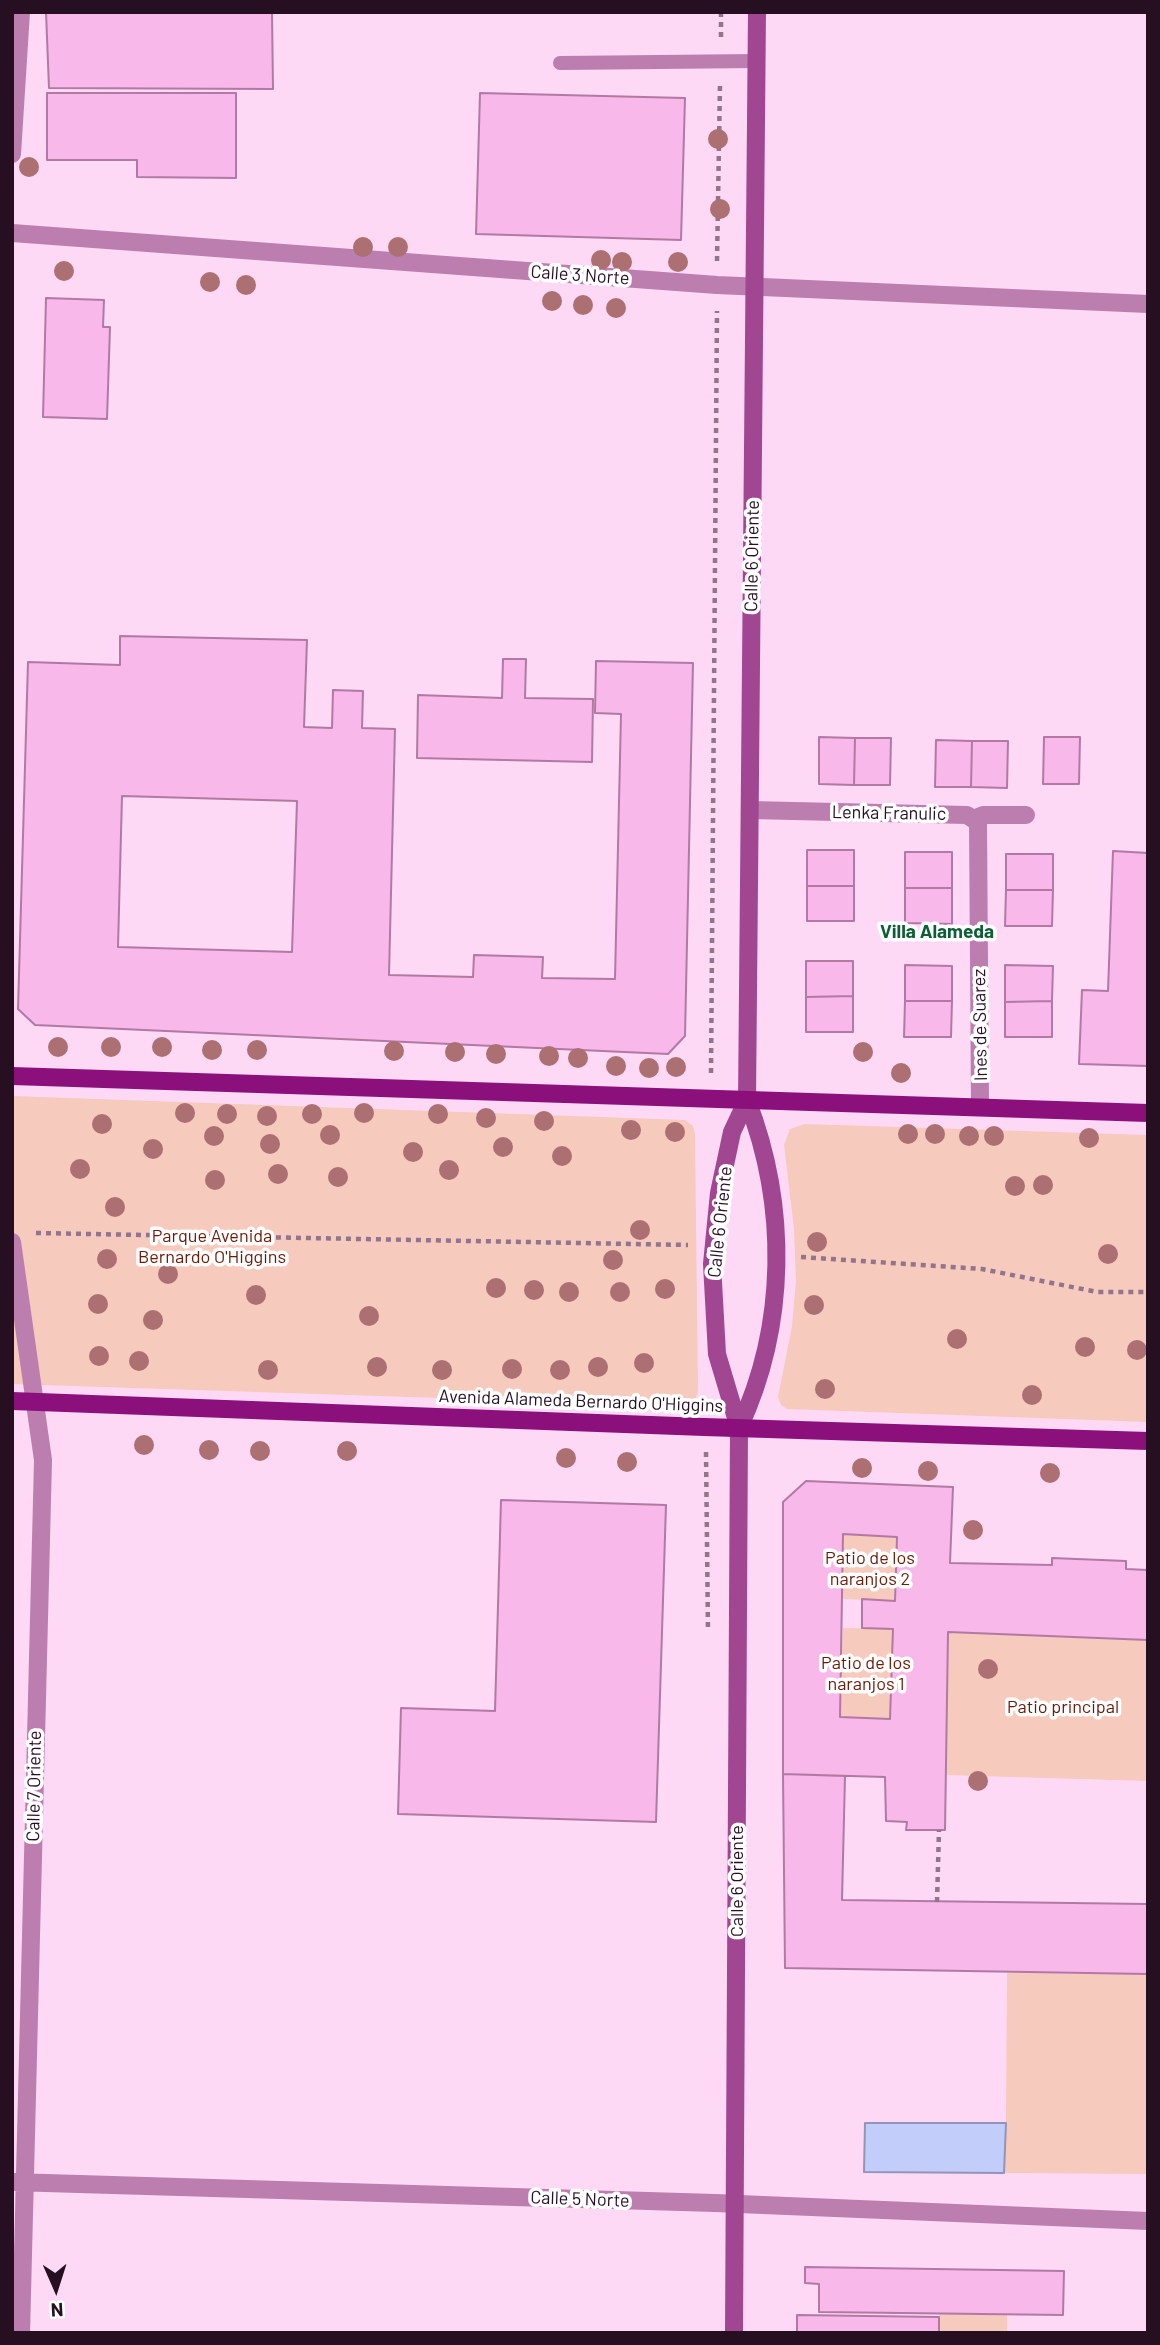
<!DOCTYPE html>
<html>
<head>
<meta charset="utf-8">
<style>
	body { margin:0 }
	#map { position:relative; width:1160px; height:2345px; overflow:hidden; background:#fed9f5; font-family:Barlow,sans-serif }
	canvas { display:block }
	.frame { position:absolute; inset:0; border:14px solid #250f21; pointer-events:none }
	.north { position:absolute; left:21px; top:2254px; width:70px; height:70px; -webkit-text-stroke:5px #fff; paint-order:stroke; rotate:177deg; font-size:19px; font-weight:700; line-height:28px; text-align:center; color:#250f21 }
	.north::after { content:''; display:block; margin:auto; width:24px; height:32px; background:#250f21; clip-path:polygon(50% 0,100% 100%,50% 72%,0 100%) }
</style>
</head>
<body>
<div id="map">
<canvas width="1160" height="2345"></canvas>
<div class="frame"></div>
<div class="north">N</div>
</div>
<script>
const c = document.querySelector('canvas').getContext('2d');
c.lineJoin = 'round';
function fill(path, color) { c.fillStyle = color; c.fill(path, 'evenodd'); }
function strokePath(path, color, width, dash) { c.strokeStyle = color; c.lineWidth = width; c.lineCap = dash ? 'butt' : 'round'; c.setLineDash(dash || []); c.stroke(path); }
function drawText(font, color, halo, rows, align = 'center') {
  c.font = font + ' Barlow,sans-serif'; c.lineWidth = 7; c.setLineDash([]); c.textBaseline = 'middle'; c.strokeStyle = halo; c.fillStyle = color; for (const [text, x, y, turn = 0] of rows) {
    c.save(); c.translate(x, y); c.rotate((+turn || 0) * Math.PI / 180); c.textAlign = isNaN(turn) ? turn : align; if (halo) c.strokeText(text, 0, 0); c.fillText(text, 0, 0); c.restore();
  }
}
fill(new Path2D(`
	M 12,1096 L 685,1120 L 693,1126 L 695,1134 L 698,1393 L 694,1402 L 683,1406 L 12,1384 Z
	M 805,1124 L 1148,1135 L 1148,1422 L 787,1409 L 781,1405 L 778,1397 L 792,1326 L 796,1281 L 794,1229 L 784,1145 L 790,1129 Z
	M 843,1534 L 897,1537 L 895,1601 L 842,1599 Z
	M 843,1628 L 893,1629 L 890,1719 L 840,1717 Z
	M 948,1632 L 1148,1640 L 1148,1781 L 945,1775 Z
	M 1007,1973 L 1148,1974 L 1148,2174 L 1004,2173 L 1006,2123 Z
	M 939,2313 L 1007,2314 L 1007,2333 L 939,2333 Z`), '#f7cabe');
const water = new Path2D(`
	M 865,2123 L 1006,2123 L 1004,2173 L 864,2172 Z`);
fill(water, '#c2cdfa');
strokePath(water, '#9394b9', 2);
const building = new Path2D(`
	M 46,12 L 272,12 L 273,89 L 49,88 Z
	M 47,93 L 236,93 L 236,178 L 137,177 L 137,160 L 47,160 Z
	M 480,93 L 685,98 L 681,240 L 476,234 Z
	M 46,298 L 104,300 L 103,327 L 110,327 L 107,419 L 43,417 Z
	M 120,636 L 307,640 L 304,727 L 332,728 L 333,690 L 363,691 L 362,728 L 395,729 L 389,975 L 473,977 L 474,955 L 543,957 L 542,978 L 615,979 L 621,714 L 595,713 L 596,661 L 693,663 L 685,1036 L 668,1054 L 35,1025 L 18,1009 L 28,662 L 120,665 ZM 122,796 L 297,801 L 292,952 L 118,947 Z
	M 503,659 L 526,659 L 525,698 L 593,699 L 592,762 L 417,758 L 418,695 L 502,698 Z
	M 819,737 L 855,738 L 854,785 L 819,784 Z
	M 1044,737 L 1080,737 L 1079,784 L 1043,784 Z
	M 855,738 L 891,738 L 890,785 L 854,785 Z
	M 936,740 L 972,741 L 971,787 L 935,787 Z
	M 972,741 L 1008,741 L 1007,788 L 971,787 Z
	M 807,850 L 854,850 L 854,886 L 807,886 Z
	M 1113,851 L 1148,853 L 1148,1066 L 1079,1064 L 1082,990 L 1108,991 Z
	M 905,852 L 952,852 L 952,888 L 905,888 Z
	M 1006,854 L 1053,854 L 1053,890 L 1006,890 Z
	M 807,886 L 854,886 L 854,921 L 807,921 Z
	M 905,888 L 952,888 L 952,924 L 905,923 Z
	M 1006,890 L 1053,890 L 1052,926 L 1005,926 Z
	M 806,961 L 853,961 L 853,996 L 806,997 Z
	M 905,965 L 952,966 L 952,1001 L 905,1001 Z
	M 1005,965 L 1053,966 L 1052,1001 L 1005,1002 Z
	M 853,996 L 853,1032 L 806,1032 L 806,997 Z
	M 905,1001 L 952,1001 L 951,1037 L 904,1037 Z
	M 1052,1001 L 1052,1037 L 1005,1037 L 1005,1002 Z
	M 806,1481 L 953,1487 L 950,1563 L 1052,1565 L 1052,1558 L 1126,1561 L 1126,1569 L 1148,1570 L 1148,1640 L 948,1632 L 945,1830 L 906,1830 L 907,1822 L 886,1821 L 885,1777 L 783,1774 L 783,1502 ZM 843,1534 L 897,1537 L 895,1601 L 862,1599 L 862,1628 L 893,1629 L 890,1719 L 840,1717 Z
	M 501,1500 L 666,1505 L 656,1822 L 398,1814 L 401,1708 L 495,1711 Z
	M 783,1774 L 845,1776 L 842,1900 L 1148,1904 L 1148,1974 L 785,1968 Z
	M 805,2267 L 1064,2271 L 1063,2315 L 819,2312 L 819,2284 L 805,2283 Z
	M 797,2315 L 939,2317 L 939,2333 L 797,2333 Z`);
fill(building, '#f8b8e9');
strokePath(building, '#b179a4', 2);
strokePath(new Path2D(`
	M 721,37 L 721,12
	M 717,261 L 720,84
	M 711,1073 L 717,311
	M 36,1233 L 688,1245
	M 801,1257 L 982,1269 L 1097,1292 L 1148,1292
	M 706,1452 L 708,1632
	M 937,1902 L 939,1830`), '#92748b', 4.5, [5, 5]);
strokePath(new Path2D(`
	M 560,63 L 756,61`), '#bb7eae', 14);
strokePath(new Path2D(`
	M 12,154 L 21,12
	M 12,233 L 717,285 L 1148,304
	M 750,810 L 967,815 L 973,819 L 983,815 L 1026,815
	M 973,819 L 978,823 L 980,1107
	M 12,1242 L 43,1460 L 21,2333
	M 12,2182 L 715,2203 L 1148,2221`), '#bb7eae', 18);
strokePath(new Path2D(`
	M 739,1428 C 787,1325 788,1206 747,1100 L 757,12
	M 734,2333 L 739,1428 L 717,1354 L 712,1264 L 719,1193 L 732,1132 L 747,1100`), '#a14791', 18);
strokePath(new Path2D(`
	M 12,1076 L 1148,1113
	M 12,1401 L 704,1427 L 1148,1441`), '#8c107c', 18);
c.fillStyle = '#ac7072';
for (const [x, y] of [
	[718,139],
	[29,167],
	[720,209],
	[363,247],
	[398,247],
	[601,260],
	[622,262],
	[678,262],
	[64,271],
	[210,282],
	[246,285],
	[552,301],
	[583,305],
	[616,308],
	[58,1047],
	[111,1047],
	[162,1047],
	[212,1050],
	[257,1050],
	[394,1051],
	[455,1052],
	[863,1052],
	[496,1054],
	[549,1056],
	[578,1058],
	[616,1066],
	[676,1067],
	[649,1068],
	[901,1073],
	[185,1113],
	[364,1113],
	[227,1114],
	[312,1114],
	[438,1114],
	[267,1116],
	[486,1118],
	[544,1121],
	[102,1124],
	[631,1130],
	[675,1132],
	[908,1134],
	[935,1134],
	[330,1135],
	[214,1136],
	[969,1136],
	[994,1136],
	[1089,1138],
	[270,1144],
	[503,1147],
	[153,1149],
	[413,1152],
	[562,1156],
	[80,1169],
	[449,1170],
	[278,1174],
	[338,1177],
	[215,1180],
	[1043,1185],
	[1015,1186],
	[115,1207],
	[640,1230],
	[817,1242],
	[1108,1254],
	[107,1259],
	[613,1260],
	[168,1274],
	[496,1288],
	[665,1289],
	[534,1290],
	[569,1292],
	[620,1292],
	[256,1295],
	[98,1304],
	[814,1305],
	[369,1316],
	[153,1320],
	[957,1339],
	[1085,1347],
	[1137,1350],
	[99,1356],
	[139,1361],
	[644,1363],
	[377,1367],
	[598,1367],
	[512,1369],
	[268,1370],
	[442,1370],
	[560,1370],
	[825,1389],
	[1032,1395],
	[144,1445],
	[209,1450],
	[260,1451],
	[347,1451],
	[566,1458],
	[627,1462],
	[862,1468],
	[928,1471],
	[1050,1473],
	[973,1530],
	[988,1669],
	[978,1781]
]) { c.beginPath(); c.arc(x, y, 10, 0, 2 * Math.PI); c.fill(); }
drawText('18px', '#250f21', '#fff', [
	["Calle 3 Norte",580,275,4],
	["Calle 6 Oriente",752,556,-89],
	["Lenka Franulic",889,813,1],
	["Ines de Suarez",980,1025,-91],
	["Calle 6 Oriente",720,1222,-84],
	["Avenida Alameda Bernardo O'Higgins",581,1401,2],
	["Calle 7 Oriente",34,1786,-89],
	["Calle 6 Oriente",737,1881,-90],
	["Calle 5 Norte",580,2199,2]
]);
drawText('18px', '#691b07', '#fff', [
	["Parque Avenida",212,1236],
	["Bernardo O'Higgins",212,1257],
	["Patio de los",870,1558],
	["naranjos 2",870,1579],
	["Patio de los",866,1663],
	["naranjos 1",866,1684],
	["Patio principal",1063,1707]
]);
drawText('bold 19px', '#0c5e35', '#fff', [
	["Villa Alameda",937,932]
]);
</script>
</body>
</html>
